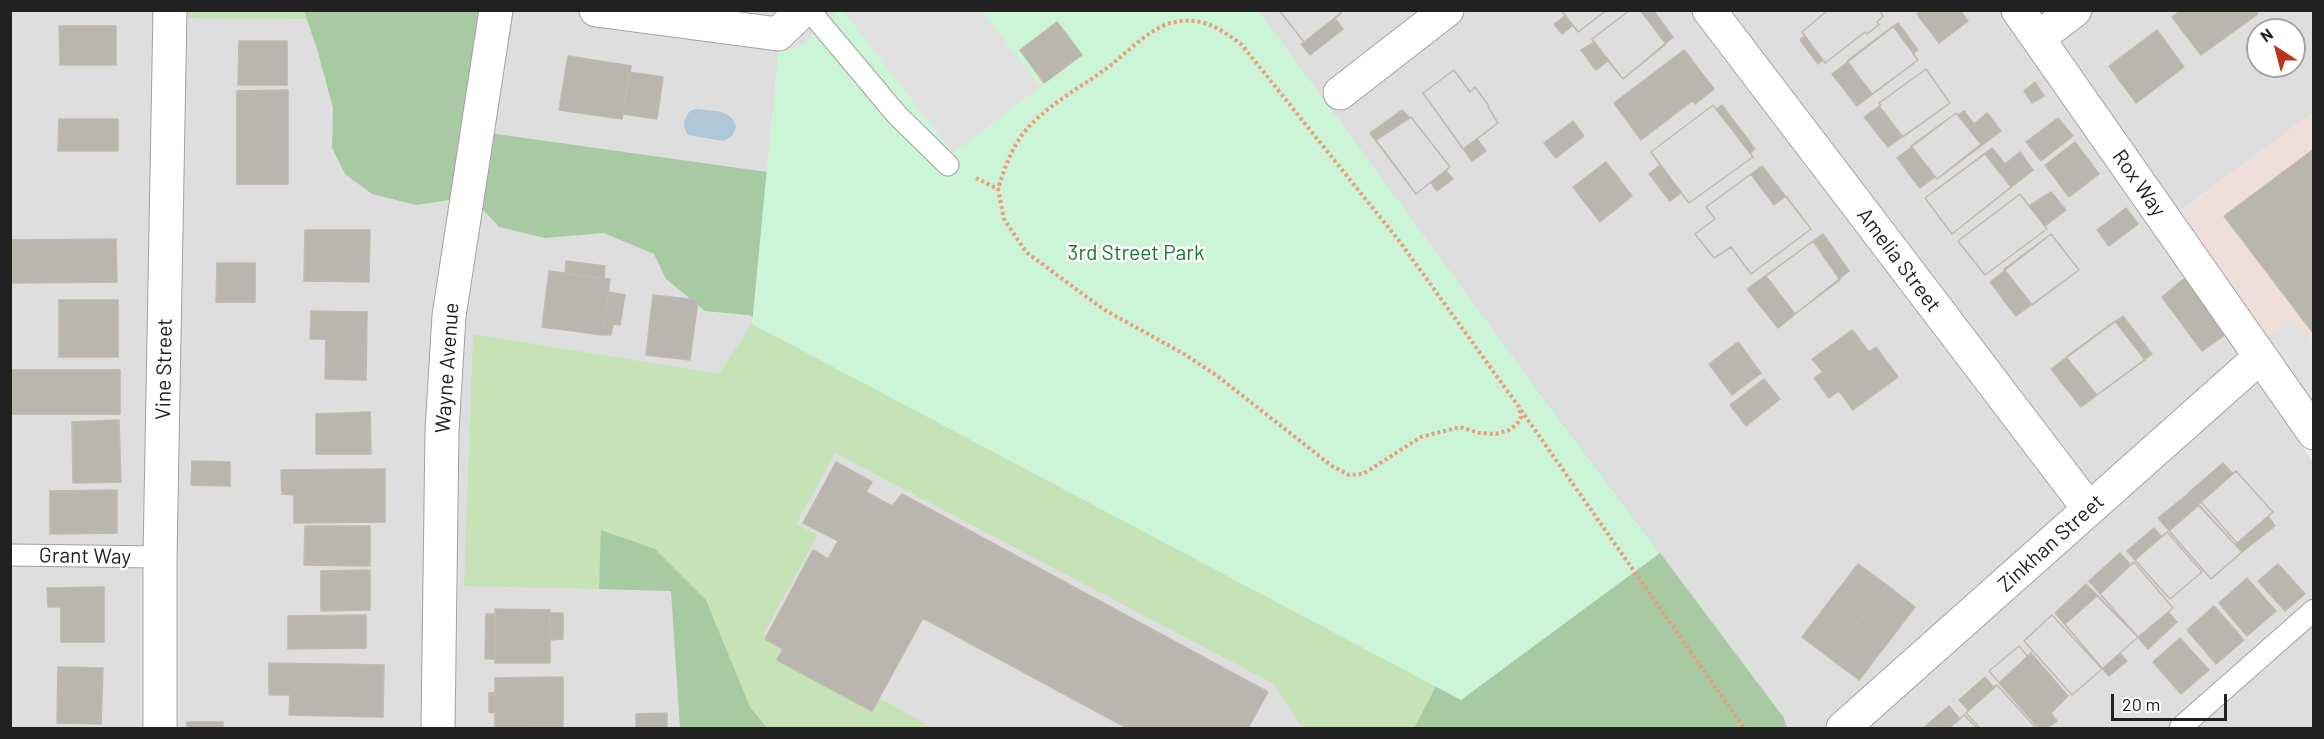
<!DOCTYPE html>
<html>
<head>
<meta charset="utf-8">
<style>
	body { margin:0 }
	#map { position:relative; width:2324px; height:739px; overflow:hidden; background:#f0efe9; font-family:Barlow,sans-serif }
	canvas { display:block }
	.frame { position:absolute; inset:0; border:12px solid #212121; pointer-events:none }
	.north { position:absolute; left:2246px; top:18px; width:60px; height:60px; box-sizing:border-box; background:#fff; border:2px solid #a6a6a6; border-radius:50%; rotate:324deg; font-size:16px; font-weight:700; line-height:24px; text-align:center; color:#212121 }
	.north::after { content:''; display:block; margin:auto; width:21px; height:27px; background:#b93419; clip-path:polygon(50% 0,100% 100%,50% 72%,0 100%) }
	.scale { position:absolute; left:2111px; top:694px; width:116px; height:27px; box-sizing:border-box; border:3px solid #212121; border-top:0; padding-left:8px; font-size:18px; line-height:21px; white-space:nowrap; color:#212121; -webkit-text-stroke:4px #fff; paint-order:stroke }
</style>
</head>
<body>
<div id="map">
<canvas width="2324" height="739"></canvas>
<div class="frame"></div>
<div class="north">N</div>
<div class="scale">20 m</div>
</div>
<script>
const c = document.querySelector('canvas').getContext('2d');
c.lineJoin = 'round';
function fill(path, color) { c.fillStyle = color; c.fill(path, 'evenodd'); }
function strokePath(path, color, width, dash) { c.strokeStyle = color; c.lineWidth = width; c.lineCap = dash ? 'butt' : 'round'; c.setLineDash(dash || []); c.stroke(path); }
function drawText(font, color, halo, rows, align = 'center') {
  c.font = font + ' Barlow,sans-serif'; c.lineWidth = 5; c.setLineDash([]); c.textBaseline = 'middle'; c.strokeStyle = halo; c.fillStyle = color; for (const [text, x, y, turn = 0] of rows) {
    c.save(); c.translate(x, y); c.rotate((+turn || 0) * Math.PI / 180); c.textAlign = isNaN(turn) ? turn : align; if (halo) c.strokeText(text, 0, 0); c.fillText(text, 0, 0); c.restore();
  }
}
fill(new Path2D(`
	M 10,11 L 2313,11 L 2313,113 L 2154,230 L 2256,371 L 2313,463 L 2313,728 L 11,728 ZM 2258,30 L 2294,30 L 2294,66 L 2258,66 Z`), '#dfdede');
fill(new Path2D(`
	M 2313,113 L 2313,433 L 2166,222 Z`), '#eedfdb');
fill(new Path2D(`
	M 304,11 L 307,19 L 188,18 L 188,11 Z
	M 752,324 L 1441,679 L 1414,728 L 1302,728 L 1274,684 L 835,453 L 796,524 L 818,535 L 764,633 L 933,728 L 767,728 L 750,707 L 706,600 L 602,531 L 599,589 L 464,586 L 473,334 L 719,374 Z`), '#c5e3b6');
fill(new Path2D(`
	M 304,11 L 491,11 L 462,198 L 416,205 L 372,194 L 345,174 L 332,148 L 333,108 L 317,49 Z
	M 482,132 L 774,173 L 1527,376 L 1784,718 L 1787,728 L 1414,728 L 1440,679 L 748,315 L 705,311 L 666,279 L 654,254 L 604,233 L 545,238 L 499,227 L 474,200 Z
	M 601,530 L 655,549 L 706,600 L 750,707 L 767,728 L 680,728 L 671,591 L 599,589 Z`), '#a8caa3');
fill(new Path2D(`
	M 837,11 L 1259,11 L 1527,376 L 1660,553 L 1461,700 L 752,324 L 778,53 L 803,44 Z`), '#ccf4d6');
fill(new Path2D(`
	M 846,10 L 982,11 L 1040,87 L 953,153 L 844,12 Z
	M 2293,320 L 2313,346 L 2313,410 L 2263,341 Z`), '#e1e1e1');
fill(new Path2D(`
	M 696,109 C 711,111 733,109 736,127 L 732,136 L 723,141 L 688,135 C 682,126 683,119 690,111 Z`), '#afc8d8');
const building = new Path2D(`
	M 1279,10 L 1339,10 L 1341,13 L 1304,42 Z
	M 1279,10 L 1339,10 L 1341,13 L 1335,19 L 1343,29 L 1310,55 L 1301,44 L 1304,42 Z
	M 1561,10 L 1607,10 L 1578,32 Z
	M 1561,10 L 1607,10 L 1578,32 L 1573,25 L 1562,34 L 1554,24 L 1565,16 Z
	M 1630,10 L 1640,10 L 1666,44 L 1623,79 L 1592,39 Z
	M 1630,10 L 1653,10 L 1673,37 L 1623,79 L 1608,61 L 1596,70 L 1581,50 L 1594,42 L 1592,39 Z
	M 1828,10 L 1879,10 L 1883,16 L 1877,22 L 1879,25 L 1867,34 L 1865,32 L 1825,63 L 1802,32 Z
	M 1828,10 L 1879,10 L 1883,16 L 1877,22 L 1879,25 L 1867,34 L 1865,32 L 1825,63 L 1823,60 L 1818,64 L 1800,40 L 1805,35 L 1802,32 Z
	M 1922,10 L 1960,10 L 1968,21 L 1939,43 L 1917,14 Z
	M 2181,10 L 2255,10 L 2258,14 L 2201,55 L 2172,17 Z
	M 1057,22 L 1082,55 L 1044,83 L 1020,50 Z
	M 1898,23 L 1918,50 L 1913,54 L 1918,60 L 1857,106 L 1832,74 Z
	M 59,26 L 116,26 L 116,65 L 60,65 Z
	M 1893,26 L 1918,60 L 1872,94 L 1847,61 Z
	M 2157,30 L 2184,67 L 2136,103 L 2109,66 Z
	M 239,41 L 287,41 L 287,85 L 238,85 Z
	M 1684,50 L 1714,89 L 1695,104 L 1692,101 L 1641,140 L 1614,103 Z
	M 568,56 L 631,66 L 622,119 L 559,110 Z
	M 1926,69 L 1950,103 L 1903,137 L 1879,106 L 1881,105 L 1879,103 Z
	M 1926,69 L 1950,103 L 1888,147 L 1864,117 L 1881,105 L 1879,103 Z
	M 1454,70 L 1470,92 L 1475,87 L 1489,106 L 1488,107 L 1498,123 L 1463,149 L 1423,93 Z
	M 1454,70 L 1470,92 L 1475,87 L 1489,106 L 1488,107 L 1498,123 L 1477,139 L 1486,151 L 1472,161 L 1423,93 Z
	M 629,72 L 663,77 L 657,119 L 623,114 Z
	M 2035,82 L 2044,96 L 2032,103 L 2024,91 Z
	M 288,90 L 288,184 L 237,184 L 237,91 Z
	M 1713,105 L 1753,157 L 1689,203 L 1651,152 Z
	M 1713,105 L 1716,109 L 1722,105 L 1755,149 L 1750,153 L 1753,157 L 1689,203 L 1681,193 L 1670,201 L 1649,174 L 1660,165 L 1651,152 Z
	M 1402,110 L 1409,117 L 1411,117 L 1450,167 L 1446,171 L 1453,179 L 1437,191 L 1431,182 L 1416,194 L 1370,133 Z
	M 1964,111 L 1974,124 L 1987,113 L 2001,131 L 1937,179 L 1935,177 L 1920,188 L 1897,158 L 1956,113 L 1958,115 Z
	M 1956,113 L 1981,144 L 1937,179 L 1911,146 Z
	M 1411,117 L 1450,167 L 1416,194 L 1376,140 Z
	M 2058,118 L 2073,136 L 2041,161 L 2026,142 Z
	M 59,119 L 118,119 L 118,151 L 58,151 Z
	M 1573,121 L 1584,136 L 1556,158 L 1544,143 Z
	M 2075,142 L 2099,174 L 2069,197 L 2045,165 Z
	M 1992,148 L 2005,164 L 2020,152 L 2033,170 L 1952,234 L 1925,198 Z
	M 2314,149 L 2314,334 L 2224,216 Z
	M 1985,154 L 2011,187 L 1952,234 L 1925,198 Z
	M 1606,162 L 1632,196 L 1600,222 L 1573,187 Z
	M 1762,166 L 1811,229 L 1751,274 L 1731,247 L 1714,258 L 1695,234 L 1715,219 L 1706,207 Z
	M 1751,174 L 1774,205 L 1786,196 L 1811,229 L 1751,274 L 1731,247 L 1714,258 L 1695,234 L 1715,219 L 1706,207 Z
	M 2051,192 L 2066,210 L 2045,226 L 2047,229 L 1985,275 L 1958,241 L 2020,194 L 2029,206 Z
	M 2020,194 L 2047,229 L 1985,275 L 1958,241 Z
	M 2126,208 L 2138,224 L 2109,246 L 2097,230 Z
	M 305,230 L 370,230 L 369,282 L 304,281 Z
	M 1823,234 L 1849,271 L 1778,328 L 1747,289 Z
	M 2051,234 L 2079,270 L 2032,305 L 2004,269 Z
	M 2051,234 L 2079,270 L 2016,316 L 1990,282 Z
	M 116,239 L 117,282 L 11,283 L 11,240 Z
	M 1813,241 L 1840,280 L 1795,314 L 1766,276 Z
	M 566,261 L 605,266 L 604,279 L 565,274 Z
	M 217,263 L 255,263 L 255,302 L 216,302 Z
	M 549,271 L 610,279 L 603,335 L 542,327 Z
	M 2186,277 L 2228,333 L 2202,351 L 2162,297 Z
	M 609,292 L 625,295 L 620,325 L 613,324 L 611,335 L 603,335 Z
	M 653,295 L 698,300 L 690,360 L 646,355 Z
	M 59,300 L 118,300 L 118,328 L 59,328 Z
	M 311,311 L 367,312 L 366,380 L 325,379 L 326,339 L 310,339 Z
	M 2123,316 L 2152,354 L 2081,407 L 2051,369 Z
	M 2115,321 L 2145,360 L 2097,395 L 2066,357 Z
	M 59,328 L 118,328 L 118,357 L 59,357 Z
	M 1852,330 L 1869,352 L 1876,347 L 1898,377 L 1853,410 L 1839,391 L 1829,398 L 1814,378 L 1823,372 L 1812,359 Z
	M 1738,342 L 1761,373 L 1732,395 L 1709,364 Z
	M 10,370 L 120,370 L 120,414 L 10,414 Z
	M 1764,379 L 1780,399 L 1746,426 L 1730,405 Z
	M 370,412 L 371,454 L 316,454 L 316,414 Z
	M 119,420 L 121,482 L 73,483 L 72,422 Z
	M 192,461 L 230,462 L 230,486 L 191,485 Z
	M 836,462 L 872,482 L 866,492 L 892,506 L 902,494 L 1268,692 L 1248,728 L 1127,728 L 923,618 L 872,711 L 777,660 L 783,649 L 765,639 L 813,550 L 828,559 L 838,541 L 803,523 Z
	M 2223,463 L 2233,474 L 2236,471 L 2273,512 L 2268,516 L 2275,526 L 2242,552 L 2236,545 L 2237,543 L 2201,502 L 2199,504 L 2188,493 Z
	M 385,469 L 385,522 L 294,523 L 294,495 L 282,494 L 281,470 Z
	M 2236,471 L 2273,512 L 2237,543 L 2201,502 Z
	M 117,490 L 117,533 L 50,534 L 50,491 Z
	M 2188,494 L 2242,552 L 2211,579 L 2158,518 Z
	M 2199,505 L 2242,552 L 2211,579 L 2169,531 Z
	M 305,526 L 370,526 L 370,566 L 304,565 Z
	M 2154,528 L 2162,537 L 2167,532 L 2202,572 L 2170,599 L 2127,551 Z
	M 2167,532 L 2202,572 L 2170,599 L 2135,560 Z
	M 2120,553 L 2131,565 L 2134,562 L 2173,608 L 2168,612 L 2177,622 L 2148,649 L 2089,581 Z
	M 2134,562 L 2173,608 L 2138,637 L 2100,594 Z
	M 1858,564 L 1887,585 L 1831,659 L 1802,637 Z
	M 2278,564 L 2305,594 L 2285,611 L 2258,581 Z
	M 370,570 L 370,610 L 321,611 L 321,571 Z
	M 2247,578 L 2276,611 L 2247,636 L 2219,603 Z
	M 2086,584 L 2138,637 L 2120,653 L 2127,661 L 2109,676 L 2055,613 Z
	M 1887,585 L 1915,607 L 1859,680 L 1831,659 Z
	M 104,587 L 104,642 L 61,642 L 61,607 L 48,607 L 47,588 Z
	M 2097,596 L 2138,637 L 2102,669 L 2065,624 Z
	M 2214,606 L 2244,640 L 2216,664 L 2187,630 Z
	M 495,609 L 550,610 L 550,663 L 495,663 Z
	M 549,613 L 563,613 L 563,639 L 550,640 Z
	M 486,614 L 495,614 L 494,659 L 485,659 Z
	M 366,615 L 366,648 L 288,649 L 288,616 Z
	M 2052,615 L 2102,669 L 2072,695 L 2024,641 Z
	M 2052,615 L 2102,669 L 2072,695 L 2024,641 Z
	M 2180,638 L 2209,670 L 2181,694 L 2153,662 Z
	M 2019,646 L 2028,657 L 2031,653 L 2068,696 L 2051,713 L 2057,721 L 2047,728 L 2039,728 L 1989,671 Z
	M 2019,646 L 2028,657 L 2031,653 L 2068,696 L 2036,725 L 1989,671 Z
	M 2031,653 L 2068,696 L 2036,725 L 1999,683 Z
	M 269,663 L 384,665 L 383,717 L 289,715 L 290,695 L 269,695 Z
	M 58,667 L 103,668 L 101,724 L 57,723 Z
	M 563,677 L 563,727 L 495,728 L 495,678 Z
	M 1985,677 L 1993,687 L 1997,685 L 2036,728 L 1980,728 L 1966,713 L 1968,710 L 1959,700 Z
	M 1997,685 L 2036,728 L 1980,728 L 1966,713 Z
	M 495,692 L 495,713 L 489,712 L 489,693 Z
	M 1949,706 L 1960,719 L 1964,715 L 1977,728 L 1923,728 Z
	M 667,713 L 667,728 L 636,728 L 636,714 Z
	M 1964,715 L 1977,728 L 1949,728 L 1960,719 Z
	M 187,722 L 223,722 L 223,728 L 187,728 Z`);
fill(building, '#b9b5af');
strokePath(building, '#c0b9ad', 1.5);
const lane = new Path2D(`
	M 809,10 L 897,115 L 948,165
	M 10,555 L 160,557
	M 2180,728 L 2314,610`);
const street = new Path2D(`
	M 596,10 L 778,34 L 803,10
	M 1709,10 L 2089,509
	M 2018,10 L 2314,433
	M 2038,38 L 2075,10
	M 1340,93 L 1447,10
	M 160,728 L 160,557 L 170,10
	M 438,728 L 442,431 L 449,316 L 496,10
	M 1843,728 L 2260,357`);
strokePath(lane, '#a2a2a2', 23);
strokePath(street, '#a2a2a2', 35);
strokePath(new Path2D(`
	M 976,178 L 998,189 L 1004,219 L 1026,252 L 1103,309 L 1184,354 L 1216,375 L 1332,466 L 1349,475 L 1363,474 L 1421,437 L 1460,427 L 1479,433 L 1496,434 L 1509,430 L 1517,424 L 1521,417 L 1519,407 L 1400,242 L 1242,45 C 1220,28 1200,15 1171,23 C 1151,28 1127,52 1111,65 C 1081,88 1045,105 1022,135 C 1010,152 1004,170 998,189
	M 1521,410 L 1744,728`), '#e99d81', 4, [3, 3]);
strokePath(lane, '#fff', 21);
strokePath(street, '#fff', 33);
drawText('21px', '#212121', '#fff', [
	["Rox Way",2139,183,55],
	["Amelia Street",1899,260,53],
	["Wayne Avenue",447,368,-86],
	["Vine Street",164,369,-89],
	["Zinkhan Street",2051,543,-42],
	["Grant Way",85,556,1]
]);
drawText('21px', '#1a7431', '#fff', [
	["3rd Street Park",1136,253]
]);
</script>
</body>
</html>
